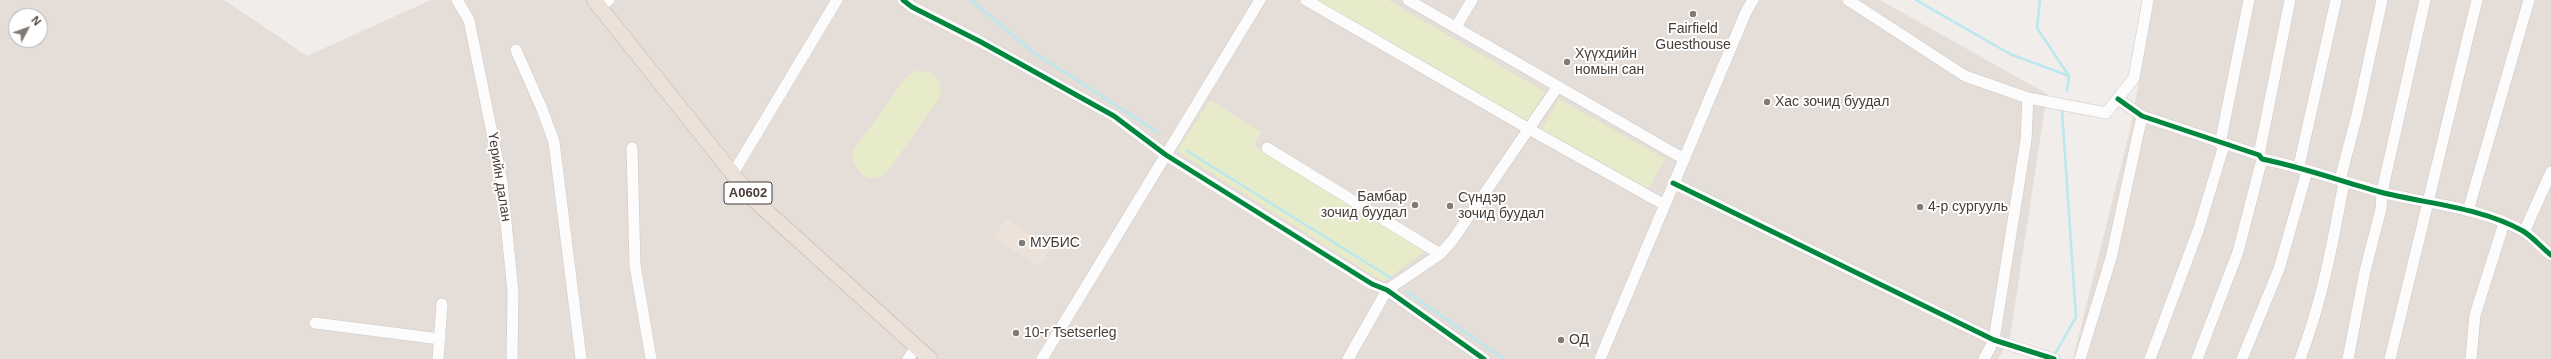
<!DOCTYPE html>
<html>
<head>
<meta charset="utf-8">
<style>
	body { margin:0 }
	#map { position:relative; width:2551px; height:359px; overflow:hidden; background:#f1edea; font-family:Helvetica,sans-serif }
	canvas { display:block }
	.north { position:absolute; left:8px; top:8px; width:40px; height:40px; box-sizing:border-box; background:#fff; border:1px solid #b5b1af; border-radius:50%; rotate:49deg; font-size:11px; font-weight:700; line-height:16px; text-align:center; color:#473c36 }
	.north::after { content:''; display:block; margin:auto; width:14px; height:18px; background:#827a75; clip-path:polygon(50% 0,100% 100%,50% 72%,0 100%) }
</style>
</head>
<body>
<div id="map">
<canvas width="2551" height="359"></canvas>
<div class="north">N</div>
</div>
<script>
const c = document.querySelector('canvas').getContext('2d');
c.lineJoin = 'round';
function fill(path, color) { c.fillStyle = color; c.fill(path, 'evenodd'); }
function strokePath(path, color, width, dash) { c.strokeStyle = color; c.lineWidth = width; c.lineCap = dash ? 'butt' : 'round'; c.setLineDash(dash || []); c.stroke(path); }
function drawText(font, color, halo, rows, align = 'center') {
  c.font = font + ' Helvetica,sans-serif'; c.lineWidth = 4; c.setLineDash([]); c.textBaseline = 'middle'; c.strokeStyle = halo; c.fillStyle = color; for (const [text, x, y, turn = 0] of rows) {
    c.save(); c.translate(x, y); c.rotate((+turn || 0) * Math.PI / 180); c.textAlign = isNaN(turn) ? turn : align; if (halo) c.strokeText(text, 0, 0); c.fillText(text, 0, 0); c.restore();
  }
}
fill(new Path2D(`
	M 0,0 L 224,0 L 307,56 L 431,0 L 1880,0 L 2047,94 L 2010,337 L 1998,359 L 0,359 ZM 16,16 L 40,16 L 40,40 L 16,40 Z
	M 2154,0 L 2551,0 L 2551,359 L 2073,359 L 2130,130 Z`), '#e5ddd7');
fill(new Path2D(`
	M 1007,219 L 1051,247 L 1040,266 L 992,238 Z`), '#ece2d9');
fill(new Path2D(`
	M 1312,0 L 1388,0 L 1545,92 L 1526,125 Z
	M 915,71 C 933,70 944,79 940,97 L 891,167 C 887,171 882,177 876,178 C 862,181 850,163 853,151 L 907,76 Z
	M 1559,99 L 1665,159 L 1646,193 L 1539,134 Z
	M 1210,100 L 1261,132 L 1254,146 L 1428,249 L 1383,282 L 1177,151 Z`), '#e7ebca');
strokePath(new Path2D(`
	M 971,0 L 1033,52 L 1159,133
	M 1916,0 L 2010,54 L 2069,76 L 2067,91
	M 2040,0 L 2037,28 L 2069,76
	M 1187,151 L 1391,278
	M 1407,292 L 1504,359
	M 2055,354 L 2076,317 L 2062,111`), '#bae8ef', 2.5);
const minor = new Path2D(`
	M 457,0 L 469,20 L 502,182 L 513,292 L 512,359
	M 903,0 L 912,7 L 981,42 L 1114,116 L 1166,155 L 1372,284 L 1387,290 L 1484,359
	M 1306,0 L 1529,129 L 1663,204
	M 1408,0 L 1684,159
	M 1848,0 L 1965,76 L 2028,98 L 2106,113 L 2134,78 L 2148,0
	M 600,8 L 609,0
	M 1456,27 L 1472,0
	M 516,50 L 542,109 L 554,142 L 581,359
	M 2118,99 L 2142,116 L 2259,155 L 2262,159 C 2302,167 2340,181 2380,192 C 2427,204 2480,207 2523,231 C 2533,237 2542,248 2551,255
	M 2220,144 L 2249,0
	M 632,148 L 635,265 L 651,359
	M 1267,148 L 1440,254
	M 2259,155 L 2290,0
	M 2299,166 L 2336,0
	M 732,175 L 837,0
	M 2340,180 L 2357,115 L 2382,0
	M 1673,183 L 1994,340 L 2054,359
	M 2468,211 L 2529,0
	M 2524,232 L 2551,172
	M 315,323 L 440,339
	M 438,359 L 442,304
	M 908,359 L 916,347
	M 1042,359 L 1260,0
	M 1348,359 L 1387,290 L 1440,254 L 1452,241 L 1558,86
	M 1600,359 L 1746,12 L 1753,0
	M 1984,359 L 1994,340 L 2026,140 L 2028,98
	M 2080,359 L 2111,258 L 2142,116
	M 2150,359 L 2199,228 L 2224,145
	M 2197,359 L 2238,252 L 2262,159
	M 2242,359 L 2279,269 L 2307,171
	M 2300,359 C 2322,302 2333,242 2344,182
	M 2348,359 L 2365,271 L 2381,209 L 2382,192 L 2425,0
	M 2390,359 L 2477,0
	M 2471,359 L 2475,315 L 2504,223`);
const highway = new Path2D(`
	M 594,0 L 753,199 L 930,359`);
strokePath(minor, '#cdc9c6', 12);
strokePath(highway, '#c9b3a5', 16);
strokePath(minor, '#fdfcfc', 11);
strokePath(highway, '#ece1d9', 15);
strokePath(new Path2D(`
	M 903,0 L 912,7 L 981,42 L 1114,116 L 1166,155 L 1372,284 L 1387,290 L 1484,359
	M 2118,99 L 2142,116 L 2259,155 L 2262,159 C 2302,167 2340,181 2380,192 C 2427,204 2480,207 2523,231 C 2533,237 2542,248 2551,255
	M 1673,183 L 1994,340 L 2054,359`), '#00873e', 5);
for (const [x, y, r, color] of [
	[1693,14,4,"#827a75"],
	[1567,62,4,"#827a75"],
	[1767,102,4,"#827a75"],
	[1415,205,4,"#827a75"],
	[1450,206,4,"#827a75"],
	[1920,207,4,"#827a75"],
	[1022,243,4,"#827a75"],
	[1016,333,4,"#827a75"],
	[1561,340,4,"#827a75"]
]) { const dot = new Path2D(); dot.arc(x, y, r, 0, 2 * Math.PI); c.fillStyle = color; c.fill(dot); strokePath(dot, '#fff', 1.5); }
for (const [x, y, w] of [
	[748,193,48]
]) { const box = new Path2D(); box.roundRect(x - w / 2, y - 11, w, 22, 3); c.fillStyle = '#fff'; c.fill(box); strokePath(box, '#473c36', 1); }
drawText('bold 13px', '#473c36', null, [
	["A0602",748,193]
]);
drawText('14px', '#473c36', '#fff', [
	["Fairfield",1693,29,"center"],
	["Guesthouse",1693,45,"center"],
	["Хүүхдийн",1575,54],
	["номын сан",1575,70],
	["Хас зочид буудал",1775,102],
	["Бамбар",1407,197,"right"],
	["зочид буудал",1407,213,"right"],
	["Сүндэр",1458,198],
	["зочид буудал",1458,214],
	["4-р сургууль",1928,207],
	["МУБИС",1030,243],
	["10-r Tsetserleg",1024,333],
	["ОД",1569,340]
], 'left');
drawText('14px', '#473c36', '#fff', [
	["Үерийн далан",499,177,81]
]);
</script>
</body>
</html>
